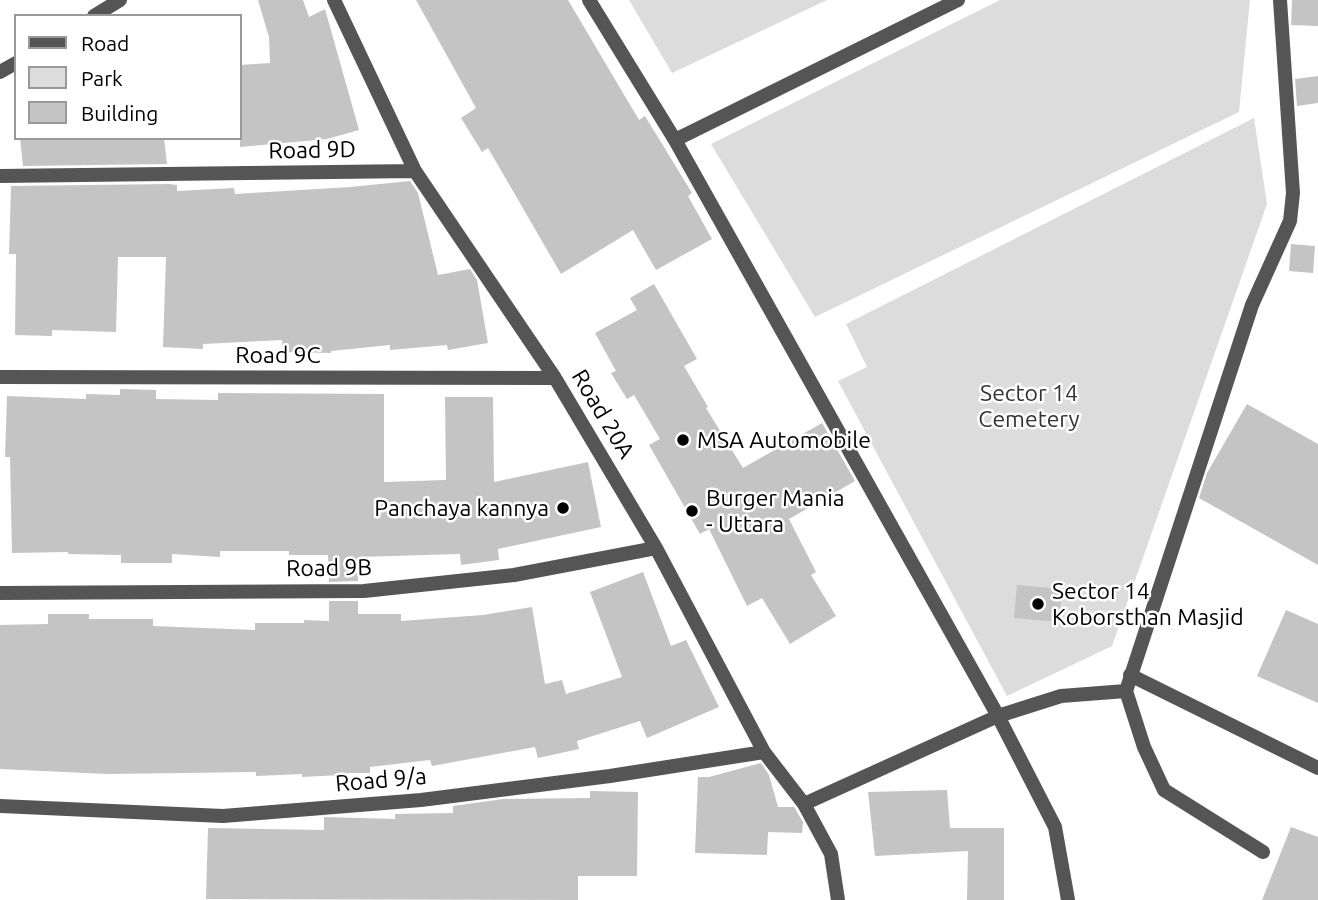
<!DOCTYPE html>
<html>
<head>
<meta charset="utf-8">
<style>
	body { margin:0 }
	#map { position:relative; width:1318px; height:900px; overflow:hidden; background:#fff; font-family:Ubuntu,sans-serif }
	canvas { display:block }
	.legend { position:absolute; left:14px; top:14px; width:228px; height:126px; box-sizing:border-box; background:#fff; border:2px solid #999; margin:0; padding:9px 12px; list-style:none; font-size:21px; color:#000 }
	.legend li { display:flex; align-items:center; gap:14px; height:35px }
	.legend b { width:35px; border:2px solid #999 }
</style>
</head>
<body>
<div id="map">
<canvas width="1318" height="900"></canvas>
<ul class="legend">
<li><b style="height:9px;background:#555"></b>Road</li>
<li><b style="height:19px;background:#dcdcdc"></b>Park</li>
<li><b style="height:19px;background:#c4c4c4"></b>Building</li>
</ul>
</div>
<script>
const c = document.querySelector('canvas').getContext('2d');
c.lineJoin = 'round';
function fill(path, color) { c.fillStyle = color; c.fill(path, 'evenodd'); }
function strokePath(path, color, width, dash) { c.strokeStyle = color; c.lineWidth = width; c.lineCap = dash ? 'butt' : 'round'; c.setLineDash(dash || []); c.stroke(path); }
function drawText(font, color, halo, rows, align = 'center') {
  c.font = font + ' Ubuntu,sans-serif'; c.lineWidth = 5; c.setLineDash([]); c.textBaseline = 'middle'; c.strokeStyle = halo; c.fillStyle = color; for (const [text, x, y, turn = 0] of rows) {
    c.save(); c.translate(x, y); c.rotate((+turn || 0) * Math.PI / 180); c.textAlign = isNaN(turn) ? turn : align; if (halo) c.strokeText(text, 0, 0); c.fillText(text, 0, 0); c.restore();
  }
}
fill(new Path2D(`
	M 629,0 L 827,0 L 672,73 Z
	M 1000,0 L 1250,0 L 1239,112 L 815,317 L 711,144 Z
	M 1254,118 L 1267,204 L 1112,646 L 1007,696 L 838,381 L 867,367 L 846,324 Z`), '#dcdcdc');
fill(new Path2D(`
	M 258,0 L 303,0 L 309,17 L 325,9 L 359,130 L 327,139 L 240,147 L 240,65 L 270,63 L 269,37 Z
	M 416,0 L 568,0 L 639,120 L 645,116 L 692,193 L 688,196 L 712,239 L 656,270 L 633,230 L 561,274 L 488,148 L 482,152 L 461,118 L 476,108 Z
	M 1292,0 L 1318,0 L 1318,26 L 1291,25 Z
	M 1318,76 L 1318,103 L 1297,106 L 1295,79 Z
	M 20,138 L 164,138 L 167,164 L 23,166 Z
	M 410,181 L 418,193 L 438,275 L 470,269 L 477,280 L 488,343 L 448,350 L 447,345 L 390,350 L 390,345 L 331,351 L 331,353 L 283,352 L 282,340 L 203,344 L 203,349 L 163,347 L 166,257 L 118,257 L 116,332 L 52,330 L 52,336 L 15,335 L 16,254 L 9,254 L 11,186 L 169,184 L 177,185 L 177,191 L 234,188 L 235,194 L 350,187 Z
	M 1291,244 L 1315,246 L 1313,273 L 1289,271 Z
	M 654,284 L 697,359 L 684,366 L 708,407 L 706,408 L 743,468 L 822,423 L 855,481 L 789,519 L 816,572 L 811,575 L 836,616 L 790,644 L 762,598 L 747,606 L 709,529 L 700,534 L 649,445 L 660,439 L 634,395 L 627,399 L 611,373 L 616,371 L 595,333 L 637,310 L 630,298 Z
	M 120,389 L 156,390 L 156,399 L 218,400 L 218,393 L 384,394 L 384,482 L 446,480 L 445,397 L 493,397 L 494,482 L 588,462 L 601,527 L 498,549 L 499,560 L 461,565 L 460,554 L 358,557 L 358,581 L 329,582 L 328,555 L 289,555 L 289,551 L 220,551 L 220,557 L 172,554 L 172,563 L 121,563 L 121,555 L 68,554 L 68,552 L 12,553 L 10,457 L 5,457 L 7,396 L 86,399 L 86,394 L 120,395 Z
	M 1247,404 L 1318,444 L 1318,565 L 1199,498 L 1207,473 Z
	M 643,572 L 671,646 L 686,640 L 719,707 L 647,738 L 640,721 L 577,741 L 579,749 L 538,758 L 535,747 L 432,766 L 430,760 L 370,767 L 370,773 L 341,773 L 341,775 L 302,777 L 302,774 L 256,776 L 256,772 L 107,774 L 0,769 L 0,625 L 48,624 L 48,614 L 89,614 L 89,619 L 153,619 L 153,626 L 255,630 L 255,623 L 304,623 L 304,620 L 329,621 L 329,601 L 358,601 L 358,614 L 401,614 L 401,621 L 483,615 L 532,607 L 545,684 L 562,680 L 566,694 L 622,677 L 590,592 Z
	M 1017,585 L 1062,589 L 1059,622 L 1014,618 Z
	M 1286,610 L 1318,624 L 1318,703 L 1257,676 Z
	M 761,763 L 769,775 L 778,807 L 794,807 L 803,822 L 802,833 L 768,832 L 767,855 L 695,853 L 698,777 L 709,777 Z
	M 947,790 L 950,828 L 1004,828 L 1004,900 L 967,900 L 968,851 L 875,856 L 868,792 Z
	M 590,791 L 638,792 L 637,876 L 578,876 L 578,900 L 206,899 L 208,828 L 324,830 L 324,817 L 395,819 L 395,814 L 453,813 L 453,806 L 503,799 L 590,798 Z
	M 1291,827 L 1318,837 L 1318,900 L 1262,900 Z`), '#c4c4c4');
strokePath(new Path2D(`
	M 334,0 L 415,171 L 555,378 L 656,548 L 764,752 L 804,804 L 831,854 L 838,900
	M 589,0 L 675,140 L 998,716 L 1055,827 L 1068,900
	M 94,16 L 120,0
	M 0,72 L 16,63
	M 675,140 L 958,0
	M 0,176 L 415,171
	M 0,377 L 555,378
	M 0,593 L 364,591 L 514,575 L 656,548
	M 1130,675 L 1318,768
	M 1126,691 L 1144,747 L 1164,790 L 1263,852
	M 804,804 L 998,716 L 1061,696 L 1126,691 L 1252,305 L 1290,221 L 1293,193 L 1280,0
	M 0,806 L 223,816 L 421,800 L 610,776 L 764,752`), '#555', 14);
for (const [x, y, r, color] of [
	[683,440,7,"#000"],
	[563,508,7,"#000"],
	[692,511,7,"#000"],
	[1038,604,7,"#000"]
]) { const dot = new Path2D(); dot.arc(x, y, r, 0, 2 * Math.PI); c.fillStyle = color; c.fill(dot); strokePath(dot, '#fff', 2.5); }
drawText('23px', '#000', '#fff', [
	["Road 9D",312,150,-1],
	["Road 9C",278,355],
	["Road 20A",603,414,59],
	["Road 9B",329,568,-1],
	["Road 9/a",381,780,-5]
]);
drawText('23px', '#333', '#fff', [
	["Sector 14",1029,393],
	["Cemetery",1029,419]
]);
drawText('23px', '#000', '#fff', [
	["MSA Automobile",697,440],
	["Burger Mania",706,498],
	["- Uttara",706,524],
	["Panchaya kannya",549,508,"right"],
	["Sector 14",1052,591],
	["Koborsthan Masjid",1052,617]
], 'left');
</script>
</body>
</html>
